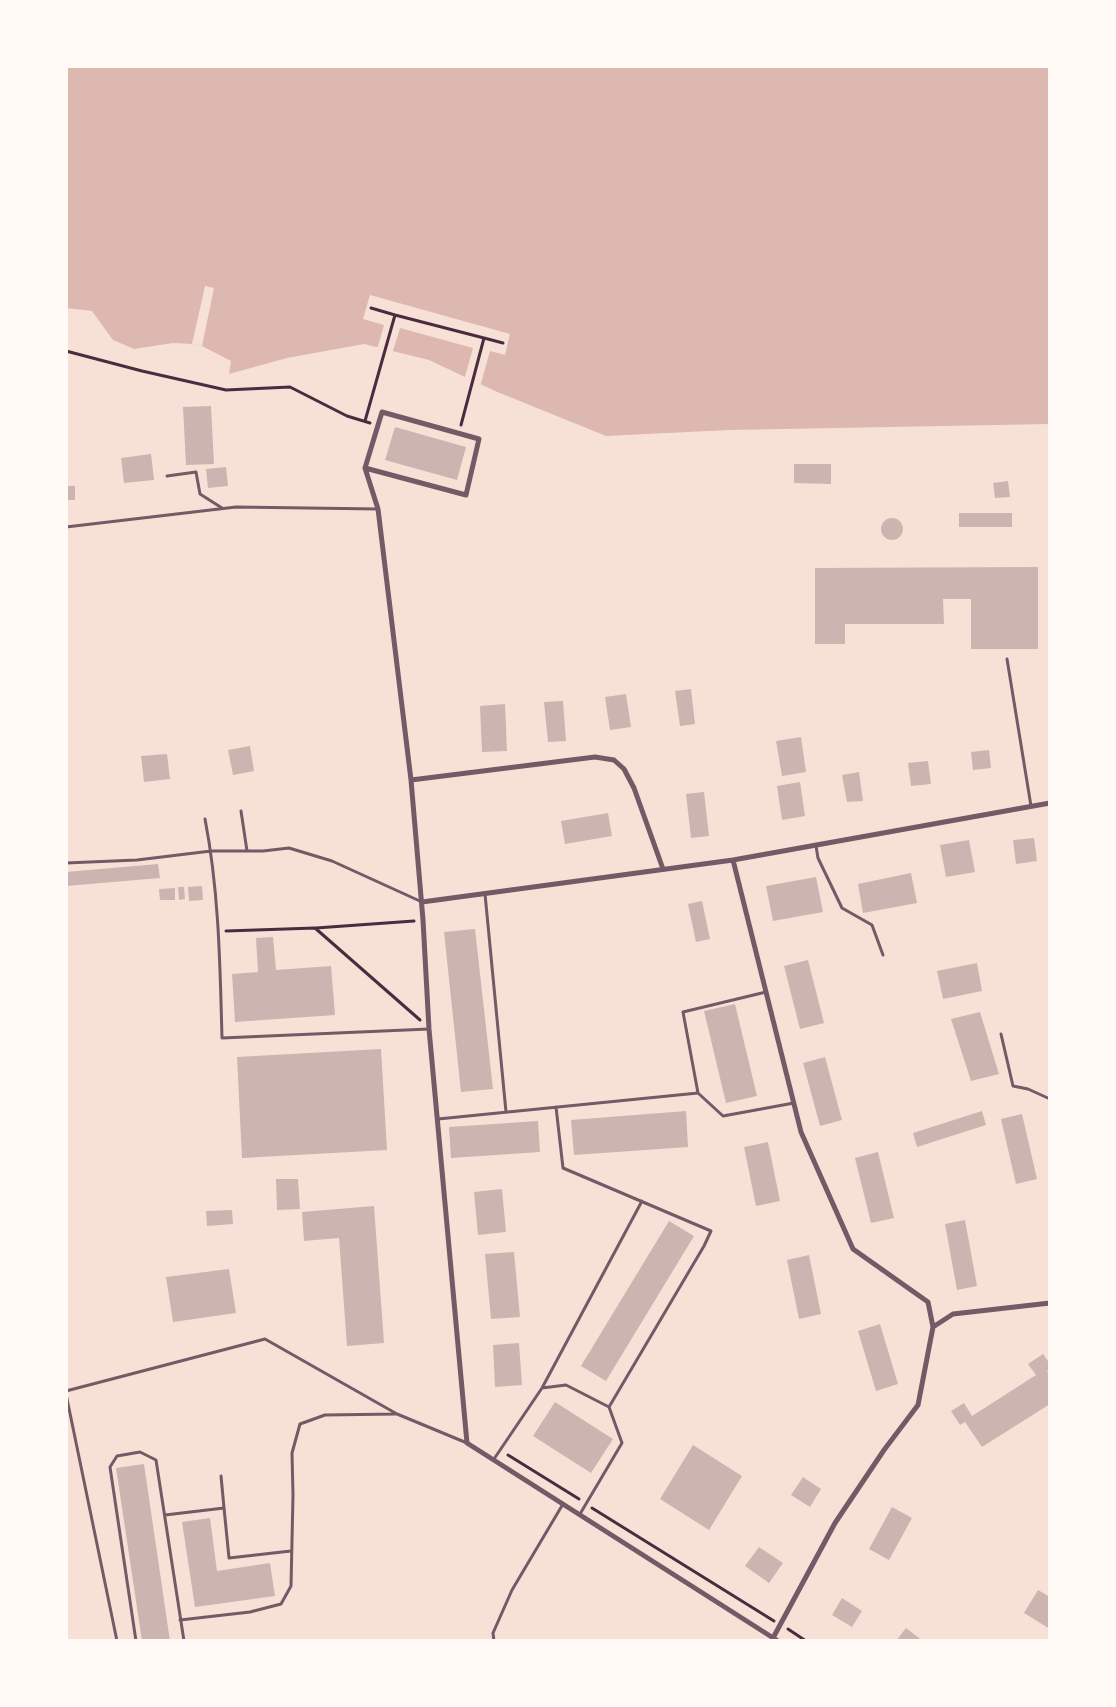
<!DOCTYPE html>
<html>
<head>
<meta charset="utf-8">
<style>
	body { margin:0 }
	#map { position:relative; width:1116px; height:1707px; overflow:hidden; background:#f7e1d7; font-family:"Nunito Sans",sans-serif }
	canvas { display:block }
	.frame { position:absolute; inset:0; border:68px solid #fffaf5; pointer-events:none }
</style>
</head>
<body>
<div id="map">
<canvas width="1116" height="1707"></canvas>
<div class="frame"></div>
</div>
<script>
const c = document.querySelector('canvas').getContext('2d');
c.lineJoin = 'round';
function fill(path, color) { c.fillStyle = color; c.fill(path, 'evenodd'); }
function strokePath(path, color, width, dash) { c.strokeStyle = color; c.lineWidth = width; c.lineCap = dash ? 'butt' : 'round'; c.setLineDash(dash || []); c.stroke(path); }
fill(new Path2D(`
	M 66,66 L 1050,66 L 1050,424 L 729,430 L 606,436 L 495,391 L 429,360 L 364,344 L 287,358 L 229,374 L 231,361 L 202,346 L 192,344 L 173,343 L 134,349 L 113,340 L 92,311 L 66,308 Z`), '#dcb8b0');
fill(new Path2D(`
	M 205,286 L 214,288 L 202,346 L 192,344 Z
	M 370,295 L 510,334 L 505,355 L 490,351 L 480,387 L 464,380 L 473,348 L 400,328 L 392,354 L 377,350 L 384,325 L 363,319 Z`), '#f7e1d7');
fill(new Path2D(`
	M 211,406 L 214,464 L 186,465 L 183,407 Z
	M 395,427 L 466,447 L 457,480 L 385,460 Z
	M 151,454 L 154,480 L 124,483 L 121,458 Z
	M 794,464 L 831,464 L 831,484 L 794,483 Z
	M 226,467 L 228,486 L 208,488 L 206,469 Z
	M 1008,481 L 1010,497 L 995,498 L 993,483 Z
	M 66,486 L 75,486 L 75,500 L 66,500 Z
	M 959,513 L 1012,513 L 1012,527 L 959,527 Z
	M881 529a11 11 0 1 1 22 0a11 11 0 1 1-22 0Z
	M 1038,567 L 1038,649 L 971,649 L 971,599 L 943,599 L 944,624 L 845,624 L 845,644 L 815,644 L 815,568 Z
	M 691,689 L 695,724 L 680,726 L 675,691 Z
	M 626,694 L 631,727 L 610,730 L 605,697 Z
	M 563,701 L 566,741 L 548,742 L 544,702 Z
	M 505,704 L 507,751 L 482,752 L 480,706 Z
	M 801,737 L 806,772 L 782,776 L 776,741 Z
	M 250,746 L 254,771 L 233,775 L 228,750 Z
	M 989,750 L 991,768 L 973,770 L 971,752 Z
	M 167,754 L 170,779 L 144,782 L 141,756 Z
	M 928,761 L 931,784 L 911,786 L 908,763 Z
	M 859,772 L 863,801 L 847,802 L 842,775 Z
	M 800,782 L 805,816 L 782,820 L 777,786 Z
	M 704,792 L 709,836 L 691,838 L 686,794 Z
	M 608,813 L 612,836 L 565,844 L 561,821 Z
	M 1034,838 L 1037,861 L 1016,864 L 1013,840 Z
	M 969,840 L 975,872 L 946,877 L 940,845 Z
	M 158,864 L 160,878 L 66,886 L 66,872 Z
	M 911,873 L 917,903 L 863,913 L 858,884 Z
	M 816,877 L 823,912 L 773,921 L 766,886 Z
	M 202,886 L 203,900 L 189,901 L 188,887 Z
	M 178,887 L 184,887 L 185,899 L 179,900 Z
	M 175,888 L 175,900 L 160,900 L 159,889 Z
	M 702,901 L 710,939 L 696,942 L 688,904 Z
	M 475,929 L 493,1089 L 461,1092 L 444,932 Z
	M 273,937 L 276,970 L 331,966 L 335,1015 L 235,1022 L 232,974 L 258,972 L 256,938 Z
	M 808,960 L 824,1023 L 800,1029 L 784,966 Z
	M 977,963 L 982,991 L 943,999 L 937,971 Z
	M 735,1004 L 757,1096 L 726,1103 L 704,1011 Z
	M 980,1012 L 999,1074 L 971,1081 L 951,1019 Z
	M 381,1049 L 387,1150 L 242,1158 L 237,1057 Z
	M 825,1057 L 842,1120 L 820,1126 L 803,1063 Z
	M 686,1111 L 688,1147 L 574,1155 L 571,1120 Z
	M 982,1111 L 986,1125 L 917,1147 L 913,1133 Z
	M 1022,1114 L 1037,1179 L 1016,1184 L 1001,1119 Z
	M 538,1121 L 540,1152 L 451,1158 L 449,1127 Z
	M 768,1142 L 780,1201 L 756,1206 L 744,1147 Z
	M 878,1152 L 894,1218 L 871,1223 L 855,1158 Z
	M 276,1179 L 298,1179 L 300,1209 L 277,1210 Z
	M 502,1189 L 506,1232 L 478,1235 L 474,1192 Z
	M 374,1206 L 384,1343 L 347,1346 L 339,1238 L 304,1241 L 302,1212 Z
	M 232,1210 L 233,1224 L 207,1226 L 206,1211 Z
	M 965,1220 L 977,1286 L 957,1290 L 945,1224 Z
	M 669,1221 L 694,1236 L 606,1381 L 581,1366 Z
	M 514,1252 L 520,1317 L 491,1319 L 485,1254 Z
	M 809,1255 L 821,1314 L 799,1319 L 787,1260 Z
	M 229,1269 L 236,1313 L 173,1322 L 166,1277 Z
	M 880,1324 L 898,1384 L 876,1391 L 858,1331 Z
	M 519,1343 L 522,1385 L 495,1387 L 493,1345 Z
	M 1043,1354 L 1050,1364 L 1050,1369 L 1047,1371 L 1050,1376 L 1050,1404 L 982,1447 L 965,1422 L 960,1425 L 951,1411 L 964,1403 L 972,1416 L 1036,1375 L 1028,1364 Z
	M 555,1402 L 613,1439 L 591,1473 L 533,1436 Z
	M 693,1445 L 742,1476 L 709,1530 L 660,1499 Z
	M 144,1464 L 170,1641 L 142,1641 L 116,1468 Z
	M 803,1477 L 821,1489 L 810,1507 L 791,1495 Z
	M 892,1507 L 912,1518 L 889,1560 L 869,1549 Z
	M 210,1518 L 217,1571 L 270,1563 L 275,1596 L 195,1607 L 182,1522 Z
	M 759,1547 L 783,1563 L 769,1583 L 745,1566 Z
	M 1038,1590 L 1050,1597 L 1050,1629 L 1024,1613 Z
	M 842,1598 L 862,1611 L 852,1627 L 832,1615 Z
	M 906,1628 L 923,1641 L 896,1641 Z`), '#ccb4b1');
strokePath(new Path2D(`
	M 395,315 L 484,338 L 461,425
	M 484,338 L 503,343
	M 66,351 L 142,371 L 226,390 L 290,387 L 347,416 L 370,423
	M 365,421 L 395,315 L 371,308
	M 316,928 L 414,921
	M 226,931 L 315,928 L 420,1020
	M 508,1455 L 579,1499
	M 592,1508 L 774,1621
	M 788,1629 L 806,1641`), '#4a2c40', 3);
strokePath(new Path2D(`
	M 167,476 L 196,472 L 200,494 L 222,508
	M 66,527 L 236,507 L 378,509
	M 1007,659 L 1031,806
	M 241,811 L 247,851
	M 205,819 C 219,891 220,964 222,1038 L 429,1029
	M 816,846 L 818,858 L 842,908 L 872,925 L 883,955
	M 66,863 L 137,860 L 211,851 L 263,851 L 289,848 L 332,861 L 422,902
	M 485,894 L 506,1112
	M 1001,1034 L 1013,1086 L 1028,1089 L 1050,1099
	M 698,1093 L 683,1012 L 766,992
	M 556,1107 L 563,1168 L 711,1231 L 704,1246 L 609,1407
	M 438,1119 L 698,1093 L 723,1116 L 794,1103
	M 542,1388 L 642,1201
	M 66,1391 L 265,1339 L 397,1414 L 467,1443
	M 66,1394 L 117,1641
	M 494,1459 L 542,1388 L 566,1385 L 609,1407 L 622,1443 L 580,1514
	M 224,1508 L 229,1558 L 291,1551
	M 165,1515 L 224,1508 L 221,1476
	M 180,1620 L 250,1612 L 281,1604 L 291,1586 L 293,1495 L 292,1453 L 300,1424 L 325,1415 L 396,1414
	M 136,1641 L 110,1467 L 117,1456 L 140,1452 L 156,1460 L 184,1641
	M 494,1641 L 493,1633 L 512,1590 L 563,1504`), '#755966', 3);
strokePath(new Path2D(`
	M 365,468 L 466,495 L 479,439 L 382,412 L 365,468 L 378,509 L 411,780 L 423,920 L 429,1029 L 467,1443 L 778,1641
	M 411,780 L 595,757 L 614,760 L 624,769 L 634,788 L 663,869
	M 733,860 L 801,1132 L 853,1249 L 928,1302 L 933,1327
	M 422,902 L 733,860 L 1050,803
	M 773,1638 L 835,1523 L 884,1450 L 918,1405 L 933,1327 L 953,1314 L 1050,1303`), '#755966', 5);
</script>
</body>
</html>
